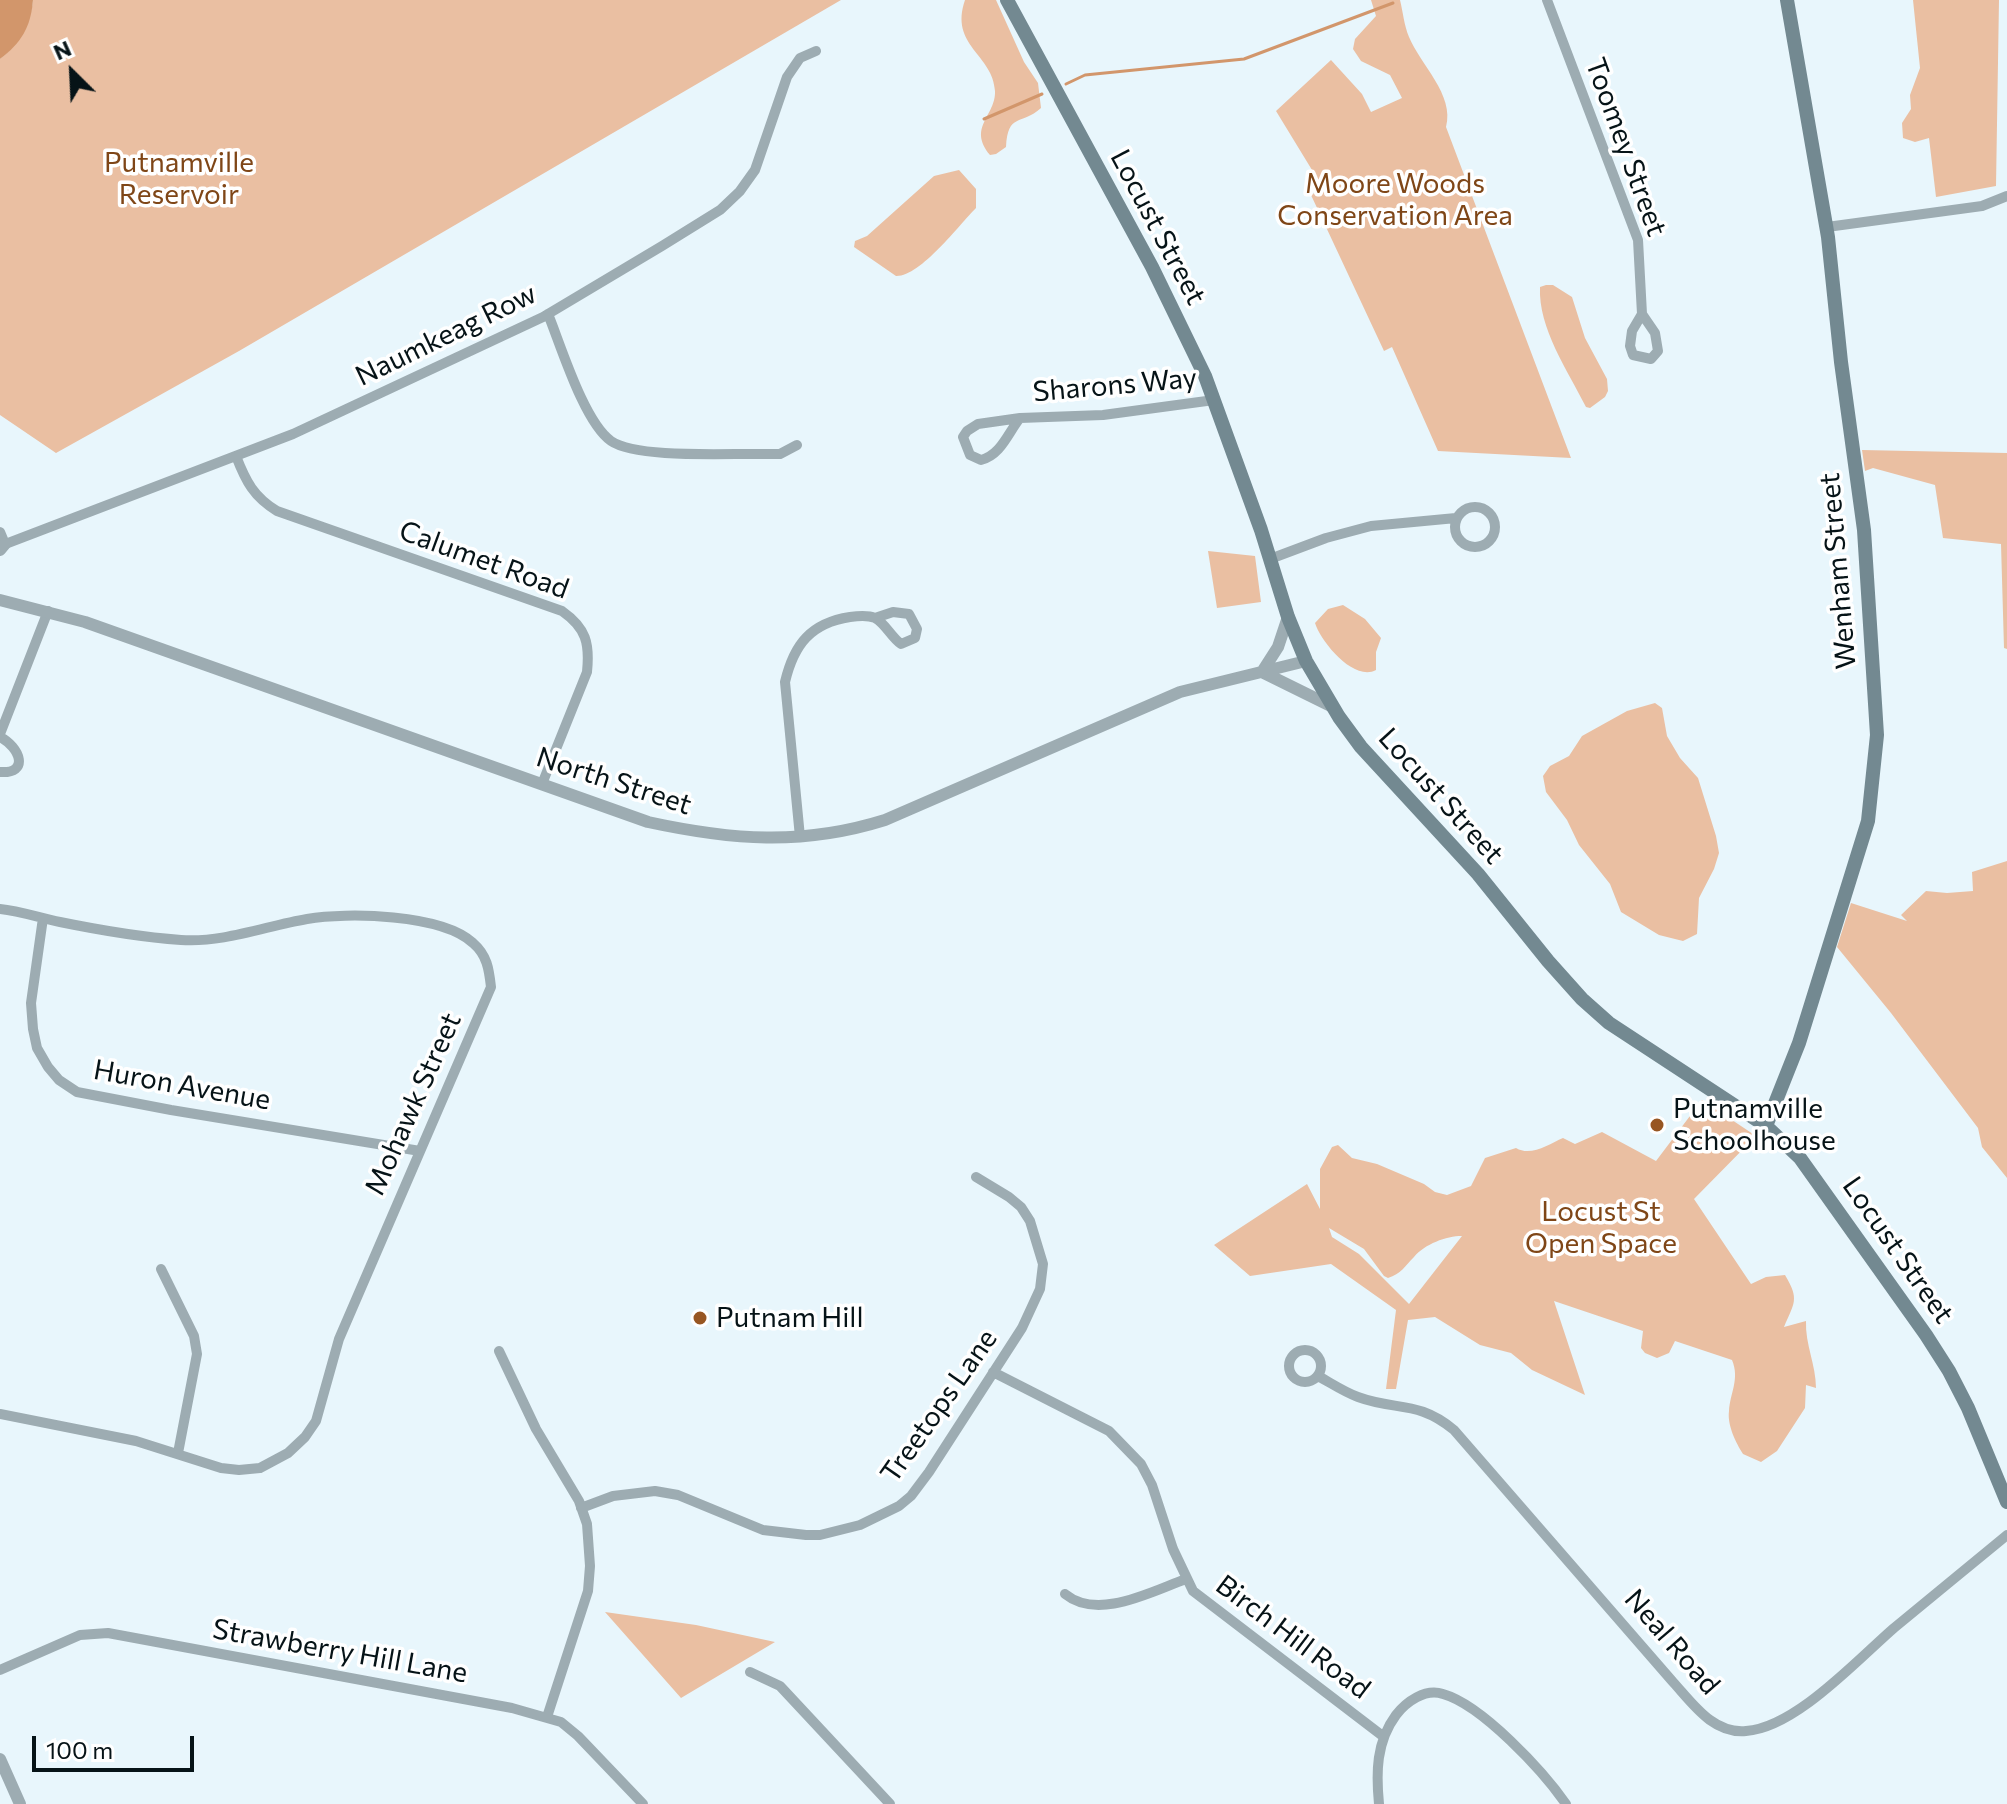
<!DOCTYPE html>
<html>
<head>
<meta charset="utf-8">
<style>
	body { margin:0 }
	#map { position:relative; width:2007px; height:1804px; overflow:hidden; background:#e8f6fc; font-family:Commissioner,sans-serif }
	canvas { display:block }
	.north { position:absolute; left:32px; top:32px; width:80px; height:80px; -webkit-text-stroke:6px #fff; paint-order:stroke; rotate:336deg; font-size:22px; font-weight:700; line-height:32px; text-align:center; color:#061317 }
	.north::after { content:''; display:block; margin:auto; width:28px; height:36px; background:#061317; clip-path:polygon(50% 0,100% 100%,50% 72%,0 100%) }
	.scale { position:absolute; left:32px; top:1736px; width:162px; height:36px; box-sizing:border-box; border:4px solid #061317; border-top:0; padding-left:10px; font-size:24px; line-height:28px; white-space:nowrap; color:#061317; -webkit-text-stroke:6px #fff; paint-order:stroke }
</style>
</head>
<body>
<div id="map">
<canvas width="2007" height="1804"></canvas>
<div class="north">N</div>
<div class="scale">100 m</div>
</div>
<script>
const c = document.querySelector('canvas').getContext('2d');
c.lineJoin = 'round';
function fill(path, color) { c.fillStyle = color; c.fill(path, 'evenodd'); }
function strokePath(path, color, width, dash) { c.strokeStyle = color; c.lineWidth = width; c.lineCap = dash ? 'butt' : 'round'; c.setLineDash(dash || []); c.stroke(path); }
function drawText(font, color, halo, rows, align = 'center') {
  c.font = font + ' Commissioner,sans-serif'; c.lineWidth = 7; c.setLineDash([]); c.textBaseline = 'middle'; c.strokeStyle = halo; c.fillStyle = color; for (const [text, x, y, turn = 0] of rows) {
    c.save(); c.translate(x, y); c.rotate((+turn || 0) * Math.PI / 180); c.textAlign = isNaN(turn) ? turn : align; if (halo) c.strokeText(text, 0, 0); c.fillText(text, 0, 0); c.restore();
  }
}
fill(new Path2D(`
	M 33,0 L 841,0 L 239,351 L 56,453 L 0,415 L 0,59 C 18,45 31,23 33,0 Z
	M 965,0 L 996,0 L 1024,62 L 1038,83 L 1041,108 C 1021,126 1008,112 1006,147 L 996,154 L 990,155 C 967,127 996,116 995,91 C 993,54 949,46 965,0 Z
	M 1371,0 L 1400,0 C 1403,12 1404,25 1409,37 C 1420,64 1455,95 1446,127 L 1571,458 L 1438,451 L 1392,347 L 1384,351 L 1311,195 L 1323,188 L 1276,111 L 1331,60 L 1362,94 L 1371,112 L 1402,98 L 1390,75 L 1361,61 L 1353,49 L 1355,39 L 1376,16 Z
	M 1913,0 L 1999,0 L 1996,186 L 1936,197 L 1929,138 L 1915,142 L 1903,138 L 1902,123 L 1911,109 L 1910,95 L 1920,68 Z
	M 959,170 L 976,189 L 976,208 C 959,225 920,277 896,276 L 854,247 L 855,241 L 867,236 L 934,176 Z
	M 1546,285 L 1553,285 L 1572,297 L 1585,338 L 1607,379 L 1608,391 L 1605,397 L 1590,408 L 1586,407 C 1568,371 1538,328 1540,287 Z
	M 1862,450 L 2007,453 L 2007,649 L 2004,648 L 2001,544 L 1943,538 L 1935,485 L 1873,468 L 1865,471 Z
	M 1208,551 L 1255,556 L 1261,602 L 1217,608 Z
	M 1343,605 L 1365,619 L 1381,638 L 1376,652 L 1376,670 C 1354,682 1321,642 1315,623 L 1328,609 Z
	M 1655,703 L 1662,708 L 1667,736 L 1680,758 L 1698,778 L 1716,836 L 1719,853 L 1714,869 L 1699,898 L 1697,934 L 1683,941 L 1659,935 L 1621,912 L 1610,884 L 1579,845 L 1567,820 L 1546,792 L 1543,776 L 1550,766 L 1569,756 L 1582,736 L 1627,711 Z
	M 2007,861 L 2007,1178 L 1982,1147 L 1978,1128 L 1891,1013 L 1837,947 L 1851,903 L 1907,921 L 1901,915 L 1926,891 L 1947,893 L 1973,891 L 1972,872 Z
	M 1702,1100 L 1756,1136 L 1694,1199 L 1751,1284 L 1766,1277 L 1785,1275 C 1800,1300 1794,1303 1784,1327 L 1806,1321 C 1805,1344 1816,1365 1816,1388 L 1806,1385 L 1805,1408 L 1777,1451 L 1761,1462 L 1743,1454 C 1736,1443 1727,1425 1729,1411 C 1730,1393 1740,1379 1732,1360 L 1675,1341 L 1669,1353 L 1657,1358 L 1645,1353 L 1641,1348 L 1643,1331 L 1554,1301 L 1585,1395 L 1532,1370 L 1511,1353 L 1480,1345 L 1435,1317 L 1408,1320 L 1396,1389 L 1386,1389 L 1396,1310 L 1331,1264 L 1250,1276 L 1214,1245 L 1307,1184 L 1320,1209 L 1320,1169 L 1332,1147 L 1338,1145 L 1352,1158 L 1377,1164 L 1424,1184 L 1435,1192 L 1447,1195 L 1471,1186 L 1485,1158 L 1516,1148 C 1531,1157 1549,1144 1563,1138 L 1575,1144 L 1602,1132 L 1656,1161 ZM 1329,1228 L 1364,1249 L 1384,1276 L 1388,1278 C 1401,1274 1405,1266 1414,1257 C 1425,1244 1446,1236 1462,1236 L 1409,1304 L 1359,1254 L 1332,1237 Z
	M 605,1612 L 696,1625 L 775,1642 L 681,1698 Z`), '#eabfa2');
fill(new Path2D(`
	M 0,0 L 33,0 C 31,27 21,43 0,59 Z`), '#d2966b');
strokePath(new Path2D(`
	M 1066,84 L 1085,75 L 1244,59 L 1393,3
	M 984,119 L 1042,94`), '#d2966b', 3);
strokePath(new Path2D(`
	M 1547,0 L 1638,240 L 1642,314 L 1632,331 L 1630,346 L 1633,355 L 1651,359 L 1658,351 L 1655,333 L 1642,314
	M 1827,227 L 1982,206 L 2007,196
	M 548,314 C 561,346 584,422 611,441 C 637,459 730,453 765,454 L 780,454 L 797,445
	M 1020,418 C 1008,433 1001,455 981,460 L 970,455 L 963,437 L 967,431 L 978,424 L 1020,418 L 1103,415 L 1214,400
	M 236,456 C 246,482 254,497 277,511 L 562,611 C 586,628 590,643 587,672 L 542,784
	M1455 527a20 20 0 1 1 40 0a20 20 0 1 1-40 0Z
	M 0,532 L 5,544
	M 0,546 L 293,434 L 543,317 L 662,246 L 720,210 L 740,191 L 755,170 L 787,77 L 800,58 L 816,51
	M 1270,559 L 1326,538 L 1371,526 L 1456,518
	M 0,734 L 48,611
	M 0,737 C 20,747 30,774 0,772
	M 800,837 L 785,682 C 794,644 811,623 850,617 C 857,616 868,615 875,618 C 885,623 891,637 901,644 L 915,638 L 917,629 L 909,614 L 893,612 L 875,618
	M 0,909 C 20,911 40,918 60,922 C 99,930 140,937 181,940 C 223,943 266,926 307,919 C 347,912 442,914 473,943 C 487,955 489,969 491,987 L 339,1339 L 316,1421 L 305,1437 L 288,1453 L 260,1468 L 239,1470 L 221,1468 L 136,1441 L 0,1414
	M 43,918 L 31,1003 L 33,1029 L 37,1048 L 48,1067 L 59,1080 L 77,1092 L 171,1110 L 420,1151
	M 161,1269 L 194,1336 L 197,1354 L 178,1453
	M1289 1366a16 16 0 1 1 32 0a16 16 0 1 1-32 0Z
	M 499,1351 L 536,1429 L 579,1501 L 587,1524 L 590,1566 L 588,1591 L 547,1717
	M 993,1372 L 1109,1431 L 1141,1464 L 1152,1485 L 1173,1549 L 1193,1591 L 1384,1737
	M 1318,1376 C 1331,1383 1344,1392 1358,1397 C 1396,1411 1418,1400 1454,1430 L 1673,1682 C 1693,1704 1713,1734 1746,1731 C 1795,1728 1857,1660 1894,1628 C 1932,1597 1969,1566 2007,1535
	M 581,1508 L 613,1496 L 655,1491 L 678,1495 L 763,1530 L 806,1535 L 820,1535 L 860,1525 L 899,1506 L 911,1496 L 929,1472 L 1022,1328 L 1040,1289 L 1043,1264 L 1030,1221 L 1021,1207 L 1009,1197 L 976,1177
	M 1065,1594 C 1098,1621 1152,1591 1186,1579
	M 0,1670 L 80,1635 L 108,1633 L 512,1708 L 561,1722 L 578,1736 L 643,1804
	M 750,1672 L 780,1686 L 890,1804
	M 1379,1804 C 1376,1773 1376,1742 1396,1715 C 1406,1702 1425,1688 1443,1694 C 1482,1705 1543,1771 1566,1804`), '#9dacb2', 10);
strokePath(new Path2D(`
	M 0,550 L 5,544
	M 0,600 L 85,622 L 648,822 C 731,840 802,846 885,820 L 1180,692 L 1306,661
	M 1288,617 L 1278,647 L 1262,672 L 1333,707
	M 0,1759 L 20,1804`), '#9dacb2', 12);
strokePath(new Path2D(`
	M 1007,0 L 1152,267 L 1205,376 L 1261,530 L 1288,617 L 1306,661 L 1339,717 L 1361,747 L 1478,874 L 1548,961 L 1582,999 L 1609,1023 L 1766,1126 L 1800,1158 L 1926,1335 L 1949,1371 L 1968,1408 L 2007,1502
	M 1766,1126 L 1799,1043 L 1868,821 L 1877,735 L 1864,530 L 1841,362 L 1828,237 L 1787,0`), '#738991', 14);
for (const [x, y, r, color] of [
	[1657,1125,8,"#975622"],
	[700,1318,8,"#975622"]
]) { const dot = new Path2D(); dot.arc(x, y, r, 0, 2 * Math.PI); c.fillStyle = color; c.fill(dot); strokePath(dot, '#fff', 3); }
drawText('28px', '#061317', '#fff', [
	["Toomey Street",1626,147,70],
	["Locust Street",1158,227,62],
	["Naumkeag Row",446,335,-26],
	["Sharons Way",1115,385,-5],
	["Calumet Road",484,560,20],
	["Wenham Street",1838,571,-95],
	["North Street",614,781,18],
	["Locust Street",1441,796,48],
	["Huron Avenue",182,1085,10],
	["Mohawk Street",413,1104,-66],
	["Locust Street",1898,1250,55],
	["Treetops Lane",939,1406,-55],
	["Birch Hill Road",1293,1637,37],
	["Neal Road",1672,1642,49],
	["Strawberry Hill Lane",340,1651,10]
]);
drawText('28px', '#7f4617', '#fff', [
	["Putnamville",179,163],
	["Reservoir",179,195],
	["Moore Woods",1395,184],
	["Conservation Area",1395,216],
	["Locust St",1601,1212],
	["Open Space",1601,1244]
]);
drawText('28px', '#061317', '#fff', [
	["Putnamville",1673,1109],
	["Schoolhouse",1673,1141],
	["Putnam Hill",716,1318]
], 'left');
</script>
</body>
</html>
